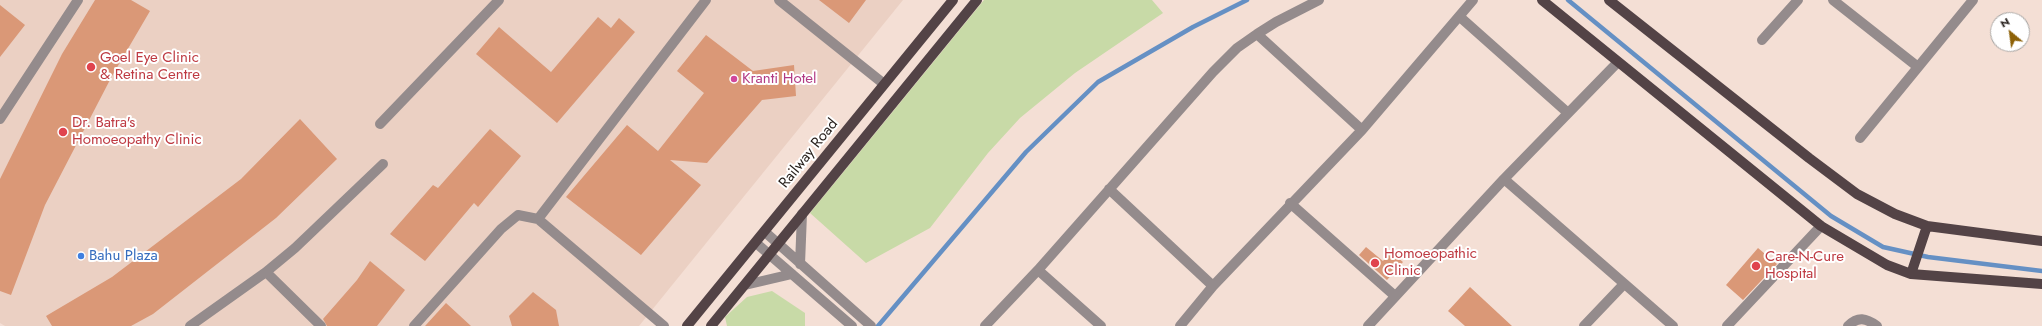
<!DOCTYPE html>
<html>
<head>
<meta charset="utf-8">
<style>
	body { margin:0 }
	#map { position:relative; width:2042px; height:326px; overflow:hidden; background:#f4dfd5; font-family:Jost,sans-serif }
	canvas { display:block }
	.north { position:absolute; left:1990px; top:12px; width:40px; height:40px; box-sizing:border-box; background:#fff; border:1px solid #a7a5a3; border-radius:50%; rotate:331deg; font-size:11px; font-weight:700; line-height:16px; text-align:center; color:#241d19 }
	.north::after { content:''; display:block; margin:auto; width:14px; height:18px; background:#8d6107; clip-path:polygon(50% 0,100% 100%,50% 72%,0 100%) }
</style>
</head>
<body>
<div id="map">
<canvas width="2042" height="326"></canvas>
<div class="north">N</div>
</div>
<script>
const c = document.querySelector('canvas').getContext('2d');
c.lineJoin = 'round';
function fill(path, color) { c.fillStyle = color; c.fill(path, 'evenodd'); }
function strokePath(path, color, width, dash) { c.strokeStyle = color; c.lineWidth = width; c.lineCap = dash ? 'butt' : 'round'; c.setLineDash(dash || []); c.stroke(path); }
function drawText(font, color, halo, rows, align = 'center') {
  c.font = font + ' Jost,sans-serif'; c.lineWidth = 4; c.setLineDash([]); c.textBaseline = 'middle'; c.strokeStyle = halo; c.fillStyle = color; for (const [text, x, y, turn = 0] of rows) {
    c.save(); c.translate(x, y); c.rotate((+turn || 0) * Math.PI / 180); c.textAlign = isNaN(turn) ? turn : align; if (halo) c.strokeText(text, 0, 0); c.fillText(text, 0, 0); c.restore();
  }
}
fill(new Path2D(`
	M 0,0 L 903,0 L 639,326 L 5,326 L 0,323 Z`), '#ebd0c3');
fill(new Path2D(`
	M 984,0 L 1152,0 L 1163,13 L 1075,73 L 1020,118 L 988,153 L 930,228 L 866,263 L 810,213 Z
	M 772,291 L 805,313 L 805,326 L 727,326 L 725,317 L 747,297 Z`), '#c8daa7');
strokePath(new Path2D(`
	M 1568,0 L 1831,216 L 1883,247 L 1928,257 L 2042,271
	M 878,326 L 1026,152 L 1098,82 L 1193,27 L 1247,0`), '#6590c4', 4.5);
fill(new Path2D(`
	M 95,0 L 131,0 L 150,11 L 112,76 L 45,205 L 11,295 L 0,291 L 0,179 L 62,54 Z
	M 819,0 L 866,0 L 849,23 Z
	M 0,5 L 25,25 L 0,57 Z
	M 598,17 L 611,28 L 619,18 L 635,32 L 557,123 L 476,54 L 499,27 L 551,72 Z
	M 706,35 L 753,71 L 794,65 L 796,96 L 762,100 L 707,163 L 670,160 L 701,185 L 641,255 L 566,197 L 627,125 L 658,151 L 704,93 L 677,71 Z
	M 300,119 L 337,159 L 276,218 L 153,314 L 131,326 L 52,326 L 46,316 L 112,277 L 241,179 Z
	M 490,129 L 521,156 L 478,207 L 474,203 L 425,261 L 390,234 L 433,185 L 438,188 Z
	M 1366,247 L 1383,261 L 1391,252 L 1403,262 L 1387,280 L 1359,255 Z
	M 1758,248 L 1777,264 L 1743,300 L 1726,285 Z
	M 370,261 L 405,290 L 377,326 L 327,326 L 323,319 L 357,280 Z
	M 1470,287 L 1512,326 L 1465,326 L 1448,311 Z
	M 533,292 L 556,310 L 559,326 L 512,326 L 509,316 Z
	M 446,303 L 471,326 L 425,326 Z`), '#da9877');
strokePath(new Path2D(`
	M 779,0 L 884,84
	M 1833,0 L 1918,67
	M 1460,17 L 1568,113
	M 1257,34 L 1362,130
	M 1762,40 L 1798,0
	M 0,119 L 78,0
	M 380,124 L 499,0
	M 1860,138 L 1973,0
	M 1504,179 L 1673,326
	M 1109,189 L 1213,286
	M 1290,203 L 1395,296
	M 538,219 L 706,0
	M 765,232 L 871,326
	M 756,243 L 852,326
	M 800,264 L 802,214
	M 1038,270 L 1101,326
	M 266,272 L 321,326
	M 745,285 L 792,274
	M 190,326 L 266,272 L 295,248 L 383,164
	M 414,326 L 501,229 L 518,215 L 538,219 L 664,326
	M 985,326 L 1038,270 L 1213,72 L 1237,48 L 1257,34 L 1276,22 L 1319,0
	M 1180,326 L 1213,286 L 1362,130 L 1473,0
	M 1368,326 L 1504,179 L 1617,63
	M 1584,326 L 1624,284
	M 1727,326 L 1821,226
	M 1848,326 C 1858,316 1866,318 1877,326`), '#948b8c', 10);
strokePath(new Path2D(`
	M 1542,0 L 1821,226 L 1887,265 L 1911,274 L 2042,284
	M 1609,0 L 1809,158 L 1857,194 L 1895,214 L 1927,226 L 2042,241
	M 1911,274 L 1927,226
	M 687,326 L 953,0
	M 711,326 L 977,0`), '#534346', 10);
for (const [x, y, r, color] of [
	[91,67,5,"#e0444e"],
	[734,79,4,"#d1479c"],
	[63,132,5,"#e0444e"],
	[81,256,4,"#3f7fe0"],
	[1375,263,5,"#e0444e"],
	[1756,266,5,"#e0444e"]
]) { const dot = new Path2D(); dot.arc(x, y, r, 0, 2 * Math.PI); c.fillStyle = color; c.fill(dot); strokePath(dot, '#fff', 1.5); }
drawText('15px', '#be3a42', '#fff', [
	["Goel Eye Clinic",100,58],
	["& Retina Centre",100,75],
	["Dr. Batra's",72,123],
	["Homoeopathy Clinic",72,140],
	["Homoeopathic",1384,254],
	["Clinic",1384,271],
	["Care-N-Cure",1765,257],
	["Hospital",1765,274]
], 'left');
drawText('15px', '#b23c85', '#fff', [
	["Kranti Hotel",742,79]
], 'left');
drawText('15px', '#241d19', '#fff', [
	["Railway Road",809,154,-51]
]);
drawText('15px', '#366cbe', '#fff', [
	["Bahu Plaza",89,256]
], 'left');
</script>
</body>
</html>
